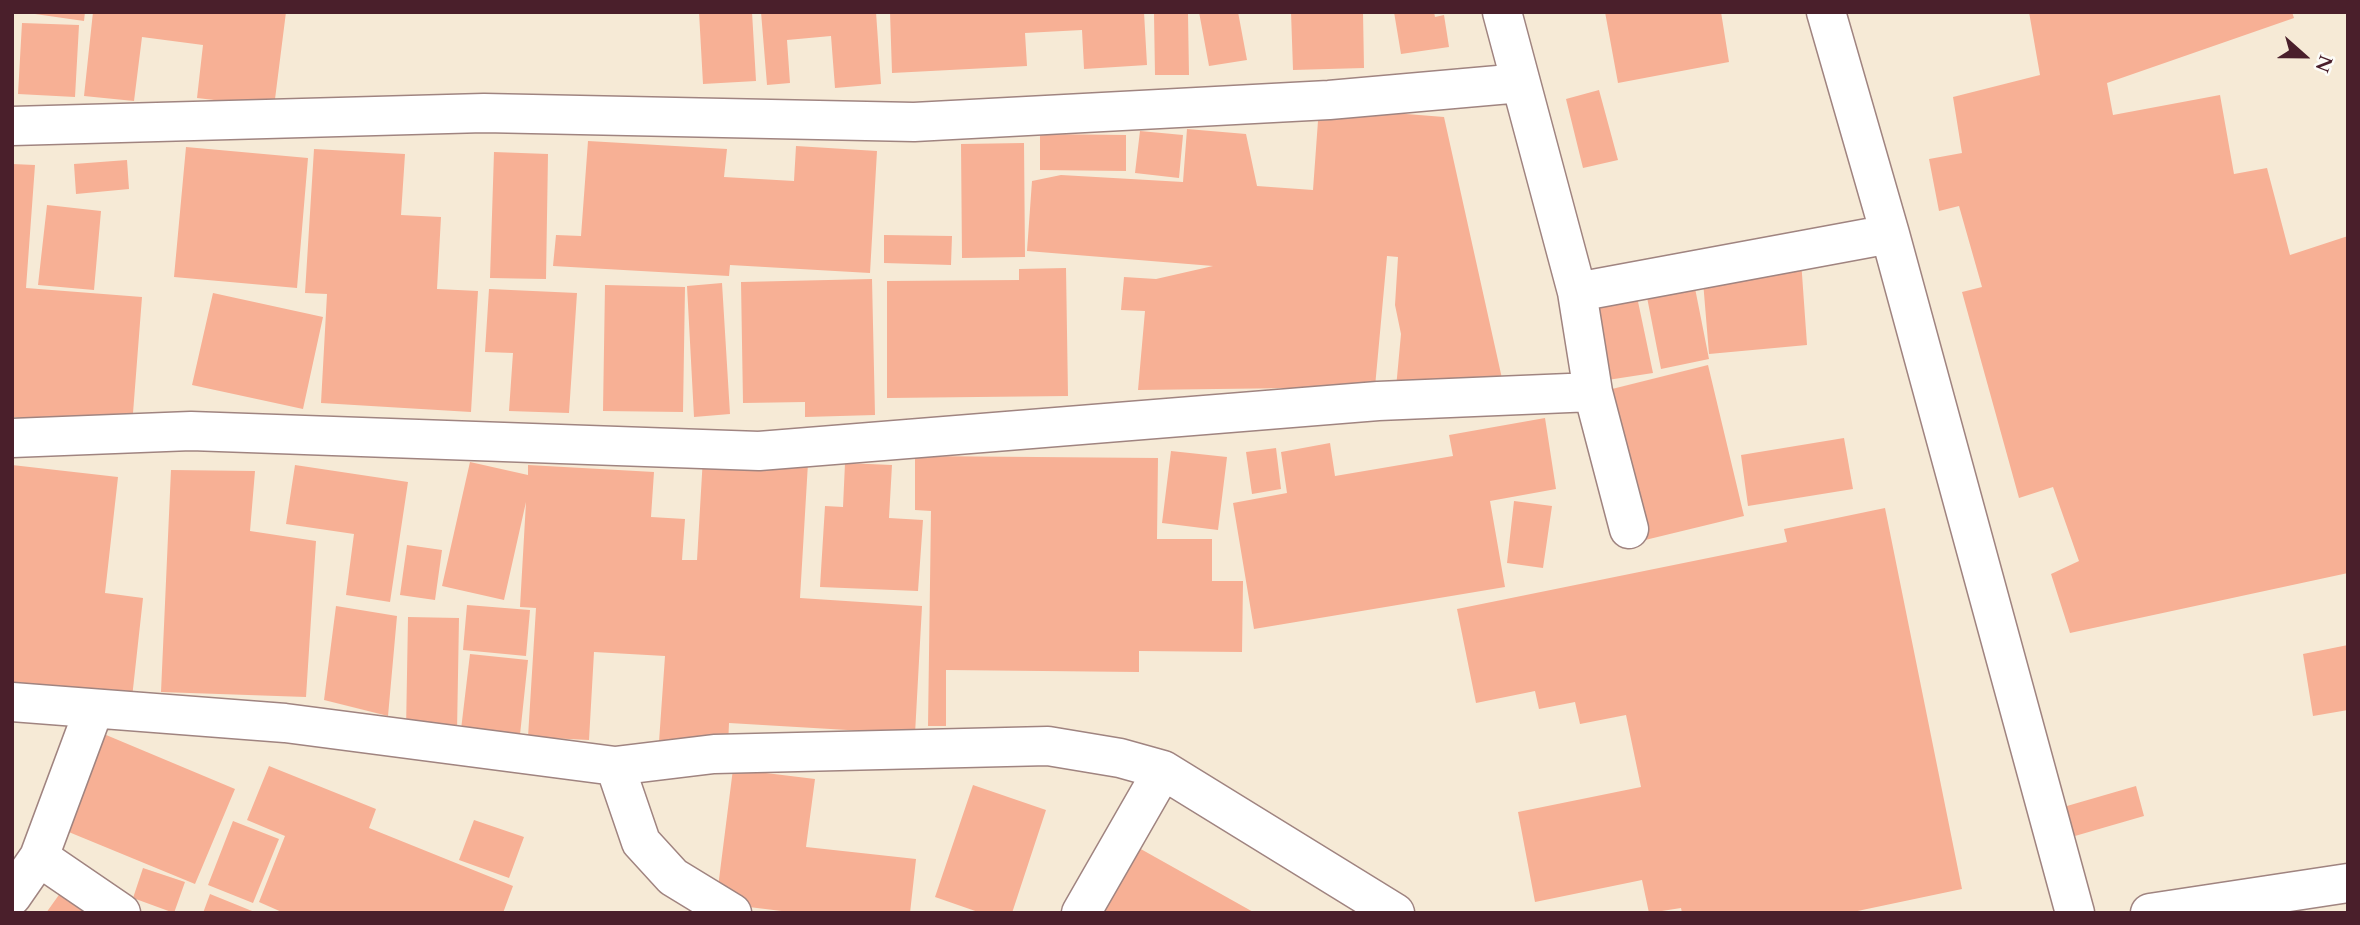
<!DOCTYPE html>
<html>
<head>
<meta charset="utf-8">
<style>
	body { margin:0 }
	#map { position:relative; width:2360px; height:925px; overflow:hidden; background:#f6ead6; font-family:Cardo,serif }
	canvas { display:block }
	.frame { position:absolute; inset:0; border:14px solid #4a1f2b; pointer-events:none }
	.north { position:absolute; left:2269px; top:21px; width:70px; height:70px; -webkit-text-stroke:5px #fdfcf7; paint-order:stroke; rotate:111deg; font-size:19px; font-weight:700; line-height:28px; text-align:center; color:#4a1f2b }
	.north::after { content:''; display:block; margin:auto; width:24px; height:32px; background:#4a1f2b; clip-path:polygon(50% 0,100% 100%,50% 72%,0 100%) }
</style>
</head>
<body>
<div id="map">
<canvas width="2360" height="925"></canvas>
<div class="frame"></div>
<div class="north">N</div>
</div>
<script>
const c = document.querySelector('canvas').getContext('2d');
c.lineJoin = 'round';
function fill(path, color) { c.fillStyle = color; c.fill(path, 'evenodd'); }
function strokePath(path, color, width, dash) { c.strokeStyle = color; c.lineWidth = width; c.lineCap = dash ? 'butt' : 'round'; c.setLineDash(dash || []); c.stroke(path); }
fill(new Path2D(`
	M 21,12 L 85,12 L 84,21 Z
	M 93,12 L 286,12 L 274,107 L 197,98 L 203,45 L 142,37 L 134,101 L 84,96 Z
	M 699,12 L 752,12 L 756,81 L 703,84 Z
	M 761,12 L 876,12 L 881,84 L 835,88 L 831,36 L 787,40 L 790,83 L 767,85 Z
	M 890,12 L 1144,12 L 1147,65 L 1084,69 L 1082,30 L 1025,33 L 1027,66 L 892,73 Z
	M 1199,12 L 1238,12 L 1247,60 L 1209,66 Z
	M 1291,12 L 1363,12 L 1364,68 L 1293,70 Z
	M 1394,12 L 1434,12 L 1435,17 L 1444,15 L 1449,47 L 1401,54 Z
	M 1605,12 L 1721,12 L 1729,62 L 1618,83 Z
	M 2029,12 L 2292,12 L 2294,18 L 2107,83 L 2113,115 L 2220,95 L 2234,174 L 2267,168 L 2290,255 L 2348,236 L 2348,573 L 2070,633 L 2051,574 L 2079,561 L 2053,487 L 2019,498 L 1962,292 L 1982,287 L 1959,206 L 1939,211 L 1929,159 L 1962,153 L 1953,97 L 2040,75 Z
	M 1154,14 L 1188,14 L 1189,75 L 1155,75 Z
	M 22,23 L 79,25 L 75,97 L 18,94 Z
	M 1599,90 L 1618,160 L 1583,168 L 1566,99 Z
	M 1319,107 L 1444,117 L 1503,383 L 1396,388 L 1401,334 L 1395,305 L 1398,257 L 1387,256 L 1375,387 L 1138,390 L 1145,311 L 1121,310 L 1124,277 L 1156,279 L 1213,266 L 1027,251 L 1032,181 L 1061,175 L 1183,182 L 1187,129 L 1246,134 L 1257,186 L 1313,190 Z
	M 1140,131 L 1183,135 L 1179,178 L 1135,173 Z
	M 1040,134 L 1126,135 L 1126,171 L 1040,170 Z
	M 588,141 L 727,149 L 724,177 L 794,181 L 796,146 L 877,151 L 870,273 L 730,265 L 729,276 L 553,266 L 556,235 L 581,236 Z
	M 1024,143 L 1025,257 L 962,258 L 961,144 Z
	M 186,147 L 308,158 L 297,288 L 174,277 Z
	M 314,149 L 405,154 L 401,215 L 441,217 L 437,289 L 478,291 L 471,412 L 321,403 L 327,294 L 305,293 Z
	M 494,152 L 548,154 L 546,279 L 490,278 Z
	M 127,160 L 129,189 L 76,194 L 74,164 Z
	M 12,164 L 35,165 L 26,288 L 142,297 L 132,426 L 12,417 Z
	M 47,205 L 101,211 L 94,290 L 38,285 Z
	M 884,235 L 952,236 L 951,265 L 884,263 Z
	M 1801,260 L 1807,345 L 1709,354 L 1702,269 Z
	M 1066,268 L 1068,396 L 887,398 L 887,281 L 1019,280 L 1019,269 Z
	M 1693,278 L 1709,359 L 1661,369 L 1645,287 Z
	M 872,279 L 875,415 L 805,417 L 805,402 L 743,403 L 741,282 Z
	M 722,283 L 730,414 L 694,417 L 687,286 Z
	M 605,285 L 685,287 L 683,412 L 603,411 Z
	M 489,289 L 577,293 L 569,413 L 509,411 L 513,353 L 485,352 Z
	M 1636,292 L 1653,373 L 1601,381 L 1593,303 Z
	M 213,293 L 323,317 L 303,409 L 192,385 Z
	M 1708,365 L 1744,516 L 1641,541 L 1584,396 Z
	M 1545,418 L 1556,489 L 1490,501 L 1505,587 L 1254,629 L 1233,503 L 1287,493 L 1281,452 L 1330,443 L 1335,476 L 1453,456 L 1449,435 Z
	M 1844,438 L 1853,489 L 1748,506 L 1741,455 Z
	M 1276,448 L 1281,489 L 1252,494 L 1246,452 Z
	M 1171,451 L 1227,457 L 1218,530 L 1162,523 Z
	M 915,456 L 1158,458 L 1157,539 L 1212,539 L 1212,581 L 1243,581 L 1242,652 L 1139,651 L 1139,672 L 946,670 L 946,726 L 928,726 L 931,511 L 915,510 Z
	M 703,457 L 808,463 L 800,598 L 922,606 L 915,734 L 729,723 L 728,746 L 659,742 L 665,656 L 594,652 L 589,740 L 528,737 L 536,608 L 520,607 L 526,502 L 504,600 L 442,586 L 470,462 L 528,475 L 528,465 L 654,472 L 651,517 L 685,519 L 682,560 L 697,560 Z
	M 845,463 L 892,465 L 889,518 L 923,520 L 918,591 L 820,587 L 825,506 L 843,507 Z
	M 12,465 L 118,477 L 105,593 L 143,598 L 131,707 L 12,694 Z
	M 295,465 L 408,482 L 390,602 L 346,595 L 354,534 L 286,524 Z
	M 171,470 L 255,471 L 250,531 L 316,541 L 306,697 L 161,692 Z
	M 1514,501 L 1552,506 L 1543,568 L 1507,563 Z
	M 1885,508 L 1962,889 L 1848,913 L 1682,913 L 1681,908 L 1649,913 L 1642,880 L 1535,902 L 1518,812 L 1641,787 L 1626,715 L 1580,724 L 1575,702 L 1539,709 L 1535,691 L 1476,703 L 1457,609 L 1787,542 L 1784,529 Z
	M 407,545 L 442,550 L 435,600 L 400,595 Z
	M 467,605 L 530,610 L 526,656 L 463,650 Z
	M 336,606 L 397,616 L 388,716 L 324,700 Z
	M 408,617 L 459,618 L 457,732 L 406,731 Z
	M 2348,645 L 2348,710 L 2313,716 L 2303,654 Z
	M 470,654 L 528,660 L 519,744 L 460,738 Z
	M 99,732 L 235,789 L 195,884 L 59,828 Z
	M 269,766 L 376,809 L 369,828 L 513,886 L 503,913 L 284,913 L 259,902 L 285,836 L 247,820 Z
	M 733,769 L 815,779 L 806,847 L 916,859 L 910,913 L 798,913 L 716,903 Z
	M 973,785 L 1046,810 L 1012,913 L 981,913 L 935,897 Z
	M 2136,786 L 2144,816 L 2068,838 L 2060,808 Z
	M 474,820 L 524,837 L 509,878 L 459,860 Z
	M 233,821 L 279,839 L 253,903 L 208,885 Z
	M 1130,843 L 1255,913 L 1092,913 Z
	M 143,868 L 185,882 L 174,913 L 133,898 Z
	M 66,885 L 106,913 L 46,913 Z
	M 210,894 L 257,913 L 203,913 Z`), '#f7b095');
const minor = new Path2D(`
	M 1502,12 L 1577,292
	M 1826,12 L 1890,234 L 2075,913
	M 12,126 L 484,113 L 914,122 L 1329,100 L 1521,83
	M 1593,392 L 1629,529
	M 12,438 L 191,431 L 759,451 L 1378,401 L 1593,392 L 1577,292 L 1890,234
	M 12,702 L 285,723 L 615,766 L 714,754 L 1048,746 L 1120,758 L 1163,770 L 1395,913
	M 615,766 L 641,842 L 673,877 L 732,913
	M 39,857 L 121,913
	M 12,896 L 39,857 L 94,709
	M 1081,913 L 1163,770
	M 2150,913 L 2348,883`);
strokePath(minor, '#a08480', 41);
strokePath(minor, '#fff', 38);
</script>
</body>
</html>
